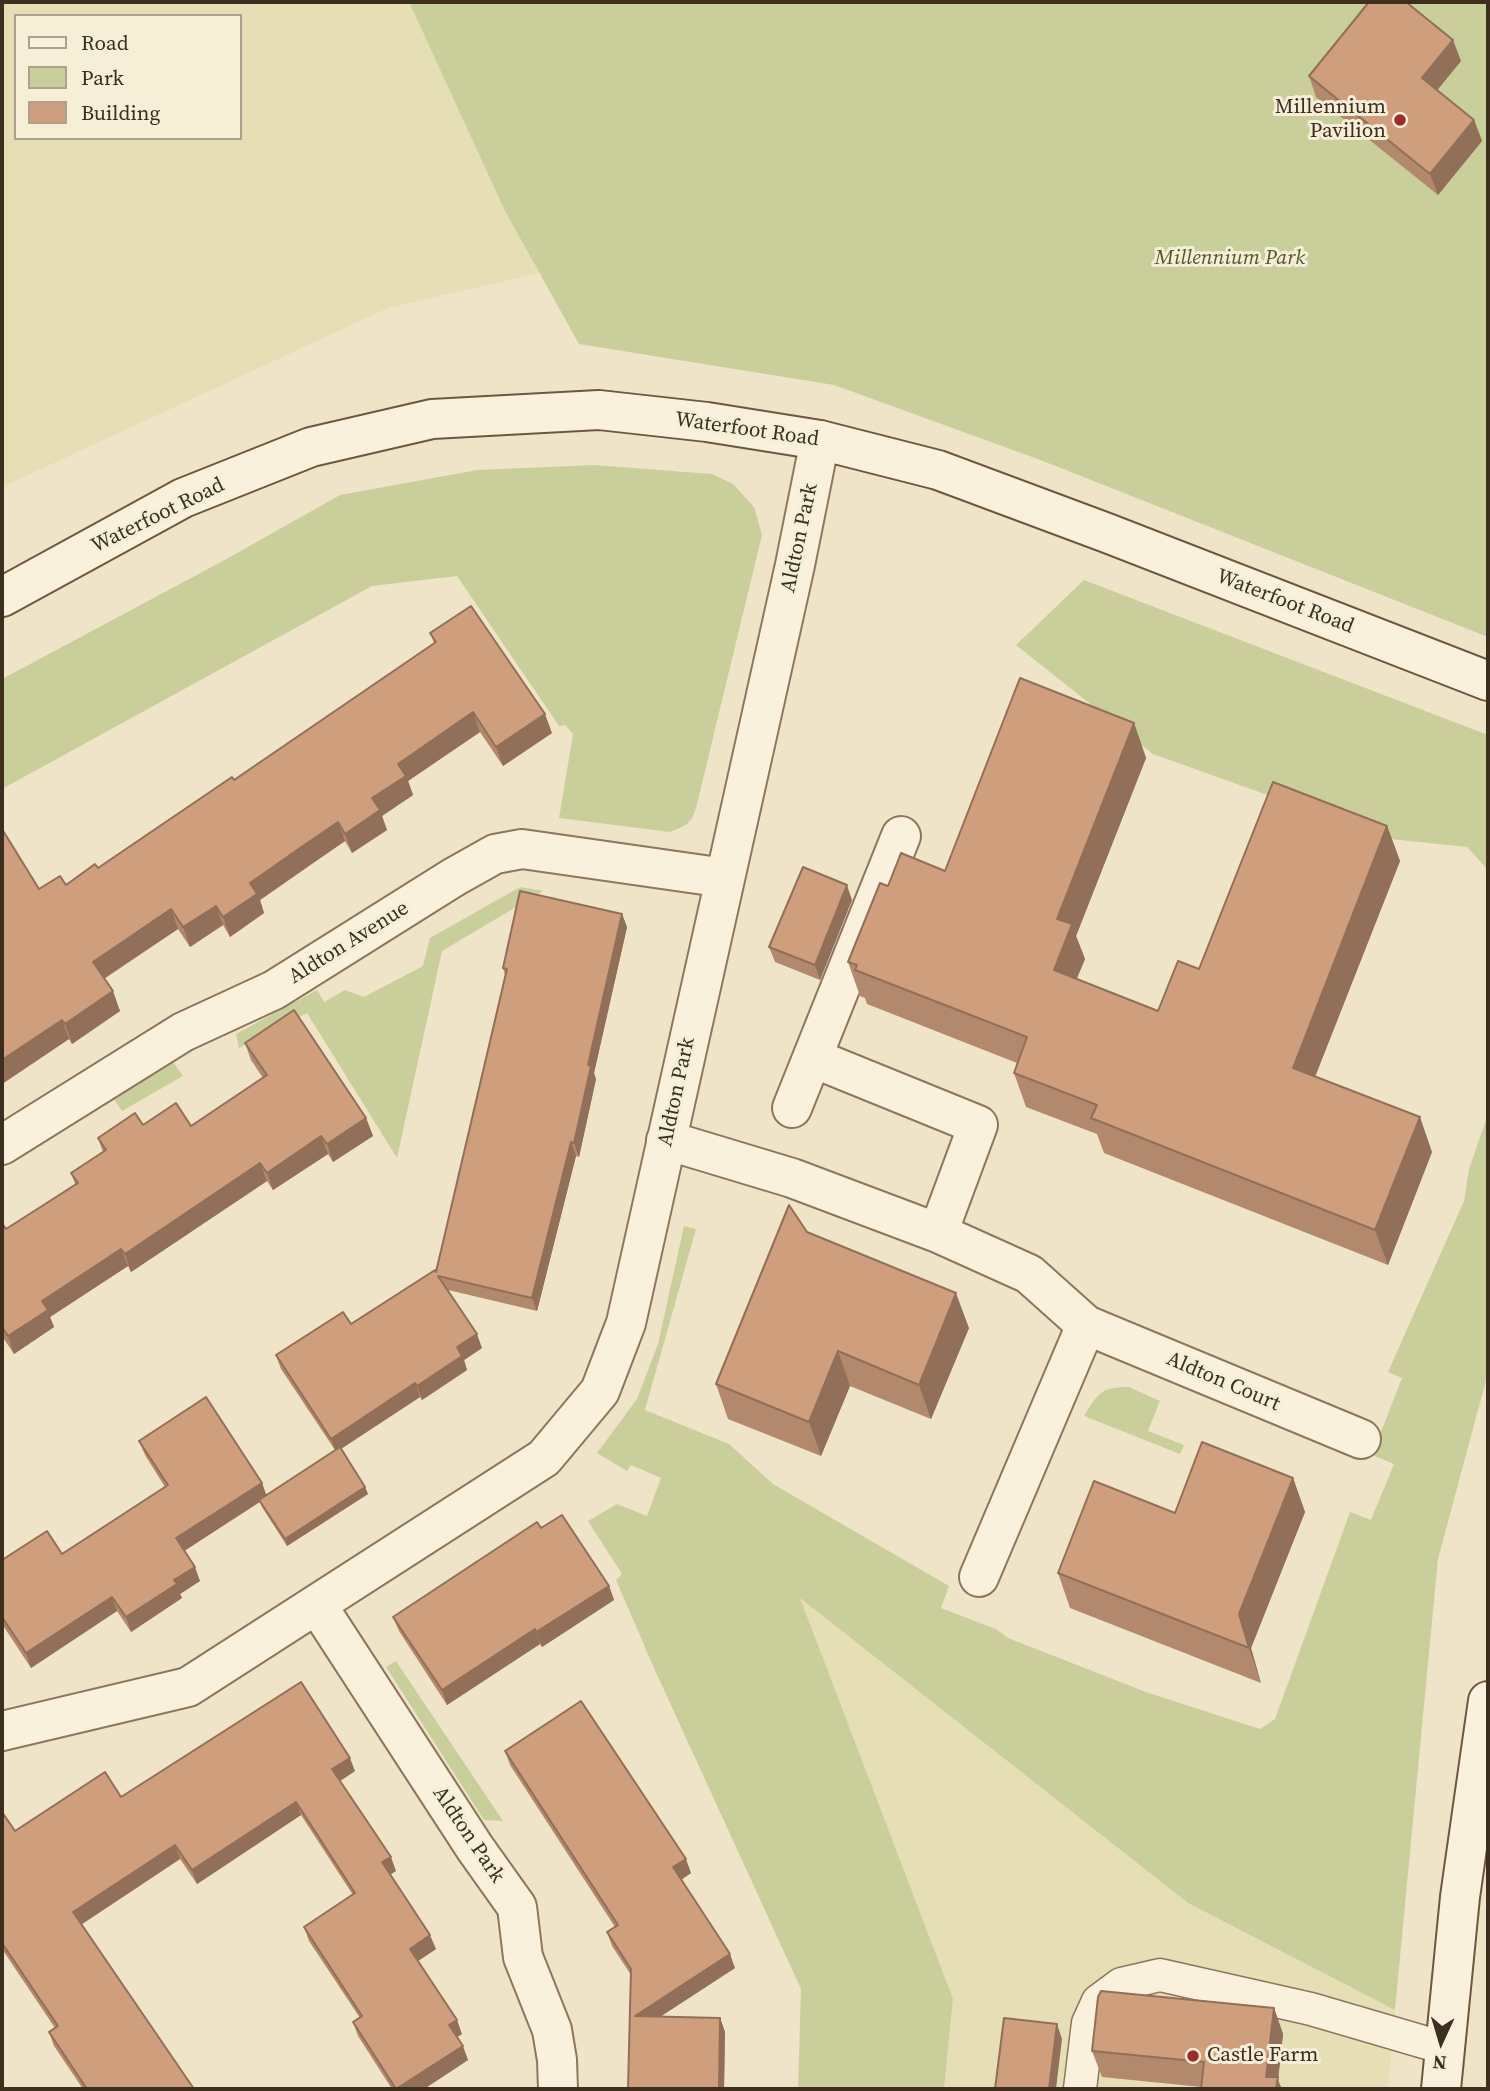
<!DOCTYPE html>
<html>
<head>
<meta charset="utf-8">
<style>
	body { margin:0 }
	#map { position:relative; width:1490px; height:2091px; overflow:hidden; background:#f0e4c8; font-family:"Source Serif 4",serif }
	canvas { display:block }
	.frame { position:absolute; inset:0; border:4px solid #3d2e20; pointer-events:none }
	.legend { position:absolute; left:14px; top:14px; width:228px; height:126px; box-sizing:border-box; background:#f7eed8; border:2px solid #ada18e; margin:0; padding:9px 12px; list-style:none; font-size:21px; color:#3d2e20 }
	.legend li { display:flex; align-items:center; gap:14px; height:35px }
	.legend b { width:35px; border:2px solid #ada18e }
	.north { position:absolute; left:1406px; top:2007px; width:70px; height:70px; -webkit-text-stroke:5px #f7eed8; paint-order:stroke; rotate:184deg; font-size:19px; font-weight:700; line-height:28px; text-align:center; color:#3d2e20 }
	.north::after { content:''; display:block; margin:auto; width:24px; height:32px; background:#3d2e20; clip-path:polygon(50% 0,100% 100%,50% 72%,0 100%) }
</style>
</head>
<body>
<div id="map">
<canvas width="1490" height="2091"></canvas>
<div class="frame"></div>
<ul class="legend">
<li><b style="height:9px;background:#faf1dc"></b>Road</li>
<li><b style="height:19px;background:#c9cf9b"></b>Park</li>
<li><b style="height:19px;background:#cf9f7d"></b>Building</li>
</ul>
<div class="north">N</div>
</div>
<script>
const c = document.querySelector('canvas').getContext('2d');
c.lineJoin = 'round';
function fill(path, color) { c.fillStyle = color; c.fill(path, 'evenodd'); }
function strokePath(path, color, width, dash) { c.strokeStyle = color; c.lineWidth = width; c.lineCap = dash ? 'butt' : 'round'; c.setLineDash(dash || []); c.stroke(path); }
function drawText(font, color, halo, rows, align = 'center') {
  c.font = font + ' "Source Serif 4",serif'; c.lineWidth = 6; c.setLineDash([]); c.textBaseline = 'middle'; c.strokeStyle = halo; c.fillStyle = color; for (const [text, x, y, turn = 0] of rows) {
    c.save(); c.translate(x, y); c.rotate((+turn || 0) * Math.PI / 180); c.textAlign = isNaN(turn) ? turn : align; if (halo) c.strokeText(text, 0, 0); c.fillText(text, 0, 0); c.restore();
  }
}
fill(new Path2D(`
	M 2,2 L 409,2 L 505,211 L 539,273 L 388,308 L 2,487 ZM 16,16 L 240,16 L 240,138 L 16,138 Z
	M 799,1597 L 1188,1903 L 1395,2010 L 1388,2089 L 944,2089 L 953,1999 Z`), '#e6deb5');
fill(new Path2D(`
	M 409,2 L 1488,2 L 1488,637 L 1043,461 L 834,385 L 579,344 L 505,211 Z
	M 594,465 L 712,474 L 733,484 L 754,507 L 762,535 L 698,800 C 693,821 691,824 670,832 L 559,818 L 573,734 L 565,725 L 559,726 L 457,576 L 372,586 L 2,789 L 2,679 L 221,562 L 340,495 L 477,470 Z
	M 1084,580 L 1488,735 L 1488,870 L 1467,847 L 1390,839 L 1153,754 L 1016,645 Z
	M 520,887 L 543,891 L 442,951 L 397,1158 L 307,1013 L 239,1048 L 236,1034 L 317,990 L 324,1002 L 345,990 L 364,997 L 423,966 L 430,938 Z
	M 173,1062 L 183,1076 L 122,1111 L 113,1098 Z
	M 1488,1114 L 1488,1373 L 1438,1559 L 1395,2010 L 1188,1903 L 800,1598 L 953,1999 L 944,2089 L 798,2089 L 801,1989 L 653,1666 L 616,1580 L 622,1574 L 588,1521 L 617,1504 L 647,1516 L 661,1478 L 631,1465 L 627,1471 L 597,1453 L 637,1399 L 658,1344 L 684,1226 L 696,1229 L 645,1410 L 729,1444 L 773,1484 L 949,1586 L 941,1608 L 996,1629 L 1008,1638 L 1146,1692 L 1260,1729 L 1275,1719 L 1350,1512 L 1371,1520 L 1394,1464 L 1372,1455 L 1402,1378 L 1388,1372 L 1464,1201 L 1469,1169 Z
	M 1129,1387 L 1160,1401 L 1148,1431 L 1184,1445 L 1180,1454 L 1084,1416 C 1098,1393 1101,1387 1129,1387 Z
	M 396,1661 L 503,1821 L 484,1820 L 386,1667 Z`), '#c9cf9b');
const lane = new Path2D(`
	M 1080,2089 L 1088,2023 L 1098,2001 L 1121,1984 L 1160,1975 L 1311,2009 L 1444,2048`);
const street = new Path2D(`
	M 813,1058 L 978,1125 L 938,1233
	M 792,1108 L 901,836
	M 666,1140 L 792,1178 L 938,1233 L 1029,1274 L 1086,1325 L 1361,1439
	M 2,1145 L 183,1032 L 274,990 L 454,877 L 495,854 L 522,849 L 725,878
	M 979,1577 L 1086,1325
	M 317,1605 L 475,1848 L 517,1907 L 523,1957 L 552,2030 L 557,2060 L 558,2089
	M 2,1731 L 188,1687 L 544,1458 L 600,1391 L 626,1323 L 795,565 L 820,440`);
const secondary = new Path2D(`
	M 2,597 L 183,498 L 311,447 L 432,419 L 599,410 L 707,422 L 820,440 L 938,470 L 1107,533 L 1488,681
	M 1441,2089 L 1460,1897 L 1488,1701`);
strokePath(lane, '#8d765c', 35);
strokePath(street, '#8d765c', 42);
strokePath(secondary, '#6f573f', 42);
strokePath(lane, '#faf1dc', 32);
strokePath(street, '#faf1dc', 38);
strokePath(secondary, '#faf1dc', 38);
fill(new Path2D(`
	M 1461,61 L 1437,90 L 1474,120 L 1482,141 L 1438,195 L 1316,97 L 1309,76 Z
	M 430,633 L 552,733 L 503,766 L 480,732 L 408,781 L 413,795 L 382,816 L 387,830 L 352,853 L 345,841 L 307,867 L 260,900 L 264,913 L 230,937 L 223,925 L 190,947 L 178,929 L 104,979 L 120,1011 L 72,1044 L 69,1039 L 2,1084 L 2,829 L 39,889 L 66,885 L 98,868 L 234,780 L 434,643 Z
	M 1134,723 L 1146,758 L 1076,936 L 1085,959 L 1076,979 L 1158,1011 L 1199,969 L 1387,826 L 1400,861 L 1315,1077 L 1432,1152 L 1388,1265 L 1104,1153 L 1097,1134 L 1026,1107 L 1014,1073 L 1017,1063 L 867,1004 L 865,998 L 860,996 L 848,962 L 888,886 L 945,871 Z
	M 852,900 L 820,980 L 775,962 L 769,947 Z
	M 622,914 L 627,927 L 594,1073 L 596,1079 L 579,1157 L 576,1156 L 537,1311 L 448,1290 L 482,1348 L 464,1360 L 467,1370 L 422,1400 L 420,1397 L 341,1449 L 365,1487 L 368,1494 L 287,1546 L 262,1507 L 260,1502 L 184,1551 L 200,1581 L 180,1594 L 182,1598 L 131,1632 L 117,1611 L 31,1668 L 4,1627 L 2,1629 L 2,1560 L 62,1554 L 165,1487 L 145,1455 L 139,1441 L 262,1483 L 266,1495 L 335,1450 L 281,1369 L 276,1355 L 351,1324 L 436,1272 L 505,975 L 503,968 Z
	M 245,1043 L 366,1118 L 373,1136 L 333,1162 L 328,1154 L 273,1190 L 267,1181 L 131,1272 L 128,1266 L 50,1317 L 54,1327 L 14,1354 L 4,1339 L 2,1341 L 2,1223 L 6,1229 L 75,1184 L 71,1173 L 103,1152 L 98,1138 L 143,1125 L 191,1126 L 263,1078 L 251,1060 Z
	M 807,1232 L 969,1328 L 931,1419 L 850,1386 L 821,1456 L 728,1419 L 716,1384 Z
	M 1293,1478 L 1305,1512 L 1251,1648 L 1261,1683 L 1070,1608 L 1058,1573 Z
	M 541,1528 L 609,1586 L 614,1600 L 542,1647 L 540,1644 L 447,1705 L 399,1631 L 393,1617 Z
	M 505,1751 L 691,1873 L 681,1880 L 735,1968 L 661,2016 L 720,2018 L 725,2032 L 724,2089 L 628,2089 L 631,1975 L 612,1946 L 607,1932 L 615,1927 L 510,1765 Z
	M 355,1771 L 340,1781 L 396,1871 L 390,1874 L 436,1949 L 418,1961 L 462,2034 L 457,2037 L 468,2060 L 424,2089 L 392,2089 L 358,2036 L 353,2022 L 360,2018 L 309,1941 L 304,1927 L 353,1895 L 301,1815 L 197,1884 L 180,1859 L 82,1924 L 194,2089 L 83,2089 L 54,2046 L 49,2032 L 55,2028 L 2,1949 L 2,1812 L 15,1831 L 121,1797 Z
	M 1274,2008 L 1283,2034 L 1278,2080 L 1201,2087 L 1102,2077 L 1092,2051 Z`), '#b2896c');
fill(new Path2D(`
	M 1453,40 L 1461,61 L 1430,99 L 1422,78 Z
	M 1474,120 L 1482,141 L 1438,195 L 1430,174 Z
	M 473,712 L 480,732 L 408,781 L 413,795 L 382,816 L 387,830 L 352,853 L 345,834 L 398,764 Z
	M 545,714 L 552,733 L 503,766 L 496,747 Z
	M 1134,723 L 1146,758 L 1076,936 L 1085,959 L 1066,1005 L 1054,970 L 1057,919 Z
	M 338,822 L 345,841 L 260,900 L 264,913 L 230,937 L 223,917 L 250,883 Z
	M 1387,826 L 1400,861 L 1305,1102 L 1293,1068 Z
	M 847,885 L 852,900 L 820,980 L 815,965 Z
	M 216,906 L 223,925 L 190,947 L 183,927 Z
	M 171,909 L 178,929 L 100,981 L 93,962 Z
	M 622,914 L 627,927 L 594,1073 L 596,1079 L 579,1157 L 574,1143 L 588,1065 Z
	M 113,991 L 120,1011 L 72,1044 L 65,1024 Z
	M 62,1020 L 69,1039 L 2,1084 L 2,1060 Z
	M 1420,1117 L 1432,1152 L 1388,1265 L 1375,1230 Z
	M 366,1118 L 373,1136 L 333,1162 L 327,1144 Z
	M 321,1136 L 328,1154 L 273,1190 L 267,1173 Z
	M 571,1142 L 576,1156 L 537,1311 L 532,1298 Z
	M 260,1163 L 267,1181 L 131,1272 L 125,1254 Z
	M 121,1249 L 128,1266 L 50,1317 L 54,1327 L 14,1354 L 8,1336 L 42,1301 Z
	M 956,1293 L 969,1328 L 931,1419 L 919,1385 Z
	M 477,1334 L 482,1348 L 464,1360 L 467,1370 L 422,1400 L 417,1386 L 457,1347 Z
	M 838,1351 L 850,1386 L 821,1456 L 809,1422 Z
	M 415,1383 L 420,1397 L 336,1452 L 331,1439 Z
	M 1293,1478 L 1305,1512 L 1251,1648 L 1261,1683 L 1249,1648 L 1239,1614 Z
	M 262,1483 L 267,1497 L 181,1553 L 176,1538 Z
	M 365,1487 L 368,1494 L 287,1546 L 285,1539 Z
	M 195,1567 L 200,1581 L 180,1594 L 182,1598 L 131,1632 L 126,1617 L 174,1580 Z
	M 609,1586 L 614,1600 L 542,1647 L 536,1632 Z
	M 112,1597 L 117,1611 L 31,1668 L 26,1653 Z
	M 535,1629 L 540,1644 L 447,1705 L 442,1690 Z
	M 350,1758 L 355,1771 L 337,1783 L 332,1769 Z
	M 296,1802 L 301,1815 L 197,1884 L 192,1870 Z
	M 175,1845 L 180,1859 L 79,1926 L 73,1912 Z
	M 391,1857 L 396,1871 L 388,1876 L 382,1862 Z
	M 686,1859 L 691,1873 L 679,1881 L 673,1867 Z
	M 430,1935 L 436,1949 L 415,1963 L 410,1949 Z
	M 730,1954 L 735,1968 L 640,2030 L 635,2016 Z
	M 1274,2008 L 1283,2034 L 1278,2080 L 1282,2089 L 1271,2089 L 1266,2077 Z
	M 720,2018 L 725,2032 L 724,2089 L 719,2089 Z
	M 457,2020 L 462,2034 L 454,2039 L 449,2025 Z
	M 1057,2024 L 1062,2039 L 1056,2089 L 1049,2089 Z
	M 463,2046 L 468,2060 L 424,2089 L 398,2089 Z`), '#916f58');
const building = new Path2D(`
	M 1369,2 L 1406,2 L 1453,40 L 1422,78 L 1474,120 L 1430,174 L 1309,76 Z
	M 471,606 L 545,714 L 496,747 L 473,712 L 398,764 L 406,776 L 372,798 L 380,810 L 345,834 L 338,822 L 300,848 L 250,883 L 257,894 L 223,917 L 216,906 L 183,927 L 171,909 L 93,962 L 113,991 L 65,1024 L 62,1020 L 2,1060 L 2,829 L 39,889 L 60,876 L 66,885 L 95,864 L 98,868 L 232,777 L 234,780 L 436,642 L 430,633 Z
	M 1020,678 L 1134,723 L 1057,919 L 1072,924 L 1054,970 L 1158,1011 L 1178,961 L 1199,969 L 1273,782 L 1387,826 L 1293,1068 L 1420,1117 L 1375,1230 L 1091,1118 L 1097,1105 L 1014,1073 L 1027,1037 L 855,970 L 857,965 L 848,962 L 880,883 L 888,886 L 901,853 L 945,871 Z
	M 803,867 L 847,885 L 815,965 L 769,947 Z
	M 520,891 L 622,914 L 588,1065 L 591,1066 L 574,1143 L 571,1142 L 532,1298 L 438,1276 L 477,1334 L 457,1347 L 462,1356 L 417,1386 L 415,1383 L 331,1439 L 276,1355 L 343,1312 L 351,1324 L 435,1270 L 436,1272 L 507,969 L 503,968 Z
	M 294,1010 L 366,1118 L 327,1144 L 321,1136 L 267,1173 L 260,1163 L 125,1254 L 121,1249 L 42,1301 L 48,1310 L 8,1336 L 2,1327 L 2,1223 L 6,1229 L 78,1183 L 71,1173 L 106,1150 L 98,1138 L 135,1113 L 143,1125 L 176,1103 L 191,1126 L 267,1075 L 245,1043 Z
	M 789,1205 L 807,1232 L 956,1293 L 919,1385 L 838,1351 L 809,1422 L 716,1384 Z
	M 206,1397 L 262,1483 L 176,1538 L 195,1567 L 174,1580 L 177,1584 L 126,1617 L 112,1597 L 26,1653 L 2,1617 L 2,1560 L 47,1531 L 62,1554 L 168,1485 L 139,1441 Z
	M 1202,1442 L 1293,1478 L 1239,1614 L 1249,1648 L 1058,1573 L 1094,1481 L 1175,1513 Z
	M 340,1447 L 365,1487 L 285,1539 L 259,1500 Z
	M 562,1515 L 609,1586 L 536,1632 L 535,1629 L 442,1690 L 393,1617 L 537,1522 L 541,1528 Z
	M 301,1682 L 350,1758 L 332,1769 L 391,1857 L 382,1862 L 430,1935 L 410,1949 L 457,2020 L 449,2025 L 463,2046 L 396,2089 L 353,2022 L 362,2016 L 304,1927 L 355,1893 L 296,1802 L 192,1870 L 175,1845 L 73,1912 L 194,2089 L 87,2089 L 49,2032 L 58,2026 L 2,1943 L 2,1812 L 15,1831 L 105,1772 L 121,1797 Z
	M 581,1701 L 686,1859 L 673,1867 L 730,1954 L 635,2016 L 720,2018 L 719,2089 L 628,2089 L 631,1969 L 607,1932 L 618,1925 L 505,1751 Z
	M 1101,1991 L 1274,2008 L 1266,2077 L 1278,2077 L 1276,2089 L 1201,2089 L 1204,2062 L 1092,2051 L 1098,1997 Z
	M 1004,2018 L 1057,2024 L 1049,2089 L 995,2089 Z`);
fill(building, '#cf9f7d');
strokePath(building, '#916f58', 2);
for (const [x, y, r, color] of [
	[1400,120,7,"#9e2a2b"],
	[1193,2056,7,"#9e2a2b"]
]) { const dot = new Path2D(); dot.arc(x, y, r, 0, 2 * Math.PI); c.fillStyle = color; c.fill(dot); strokePath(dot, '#f7eed8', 2.5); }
drawText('21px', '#3d2e20', '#f7eed8', [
	["Millennium",1386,108],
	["Pavilion",1386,132],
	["Castle Farm",1207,2056,"left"]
], 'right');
drawText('italic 21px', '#4d5a26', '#f7eed8', [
	["Millennium Park",1230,259]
]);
drawText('21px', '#3d2e20', '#f7eed8', [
	["Waterfoot Road",747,430,8],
	["Waterfoot Road",158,516,-26],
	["Aldton Park",800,538,-78],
	["Waterfoot Road",1285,602,21],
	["Aldton Avenue",349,943,-32],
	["Aldton Park",677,1092,-78],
	["Aldton Court",1223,1382,23],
	["Aldton Park",468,1835,56]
]);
</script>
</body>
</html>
